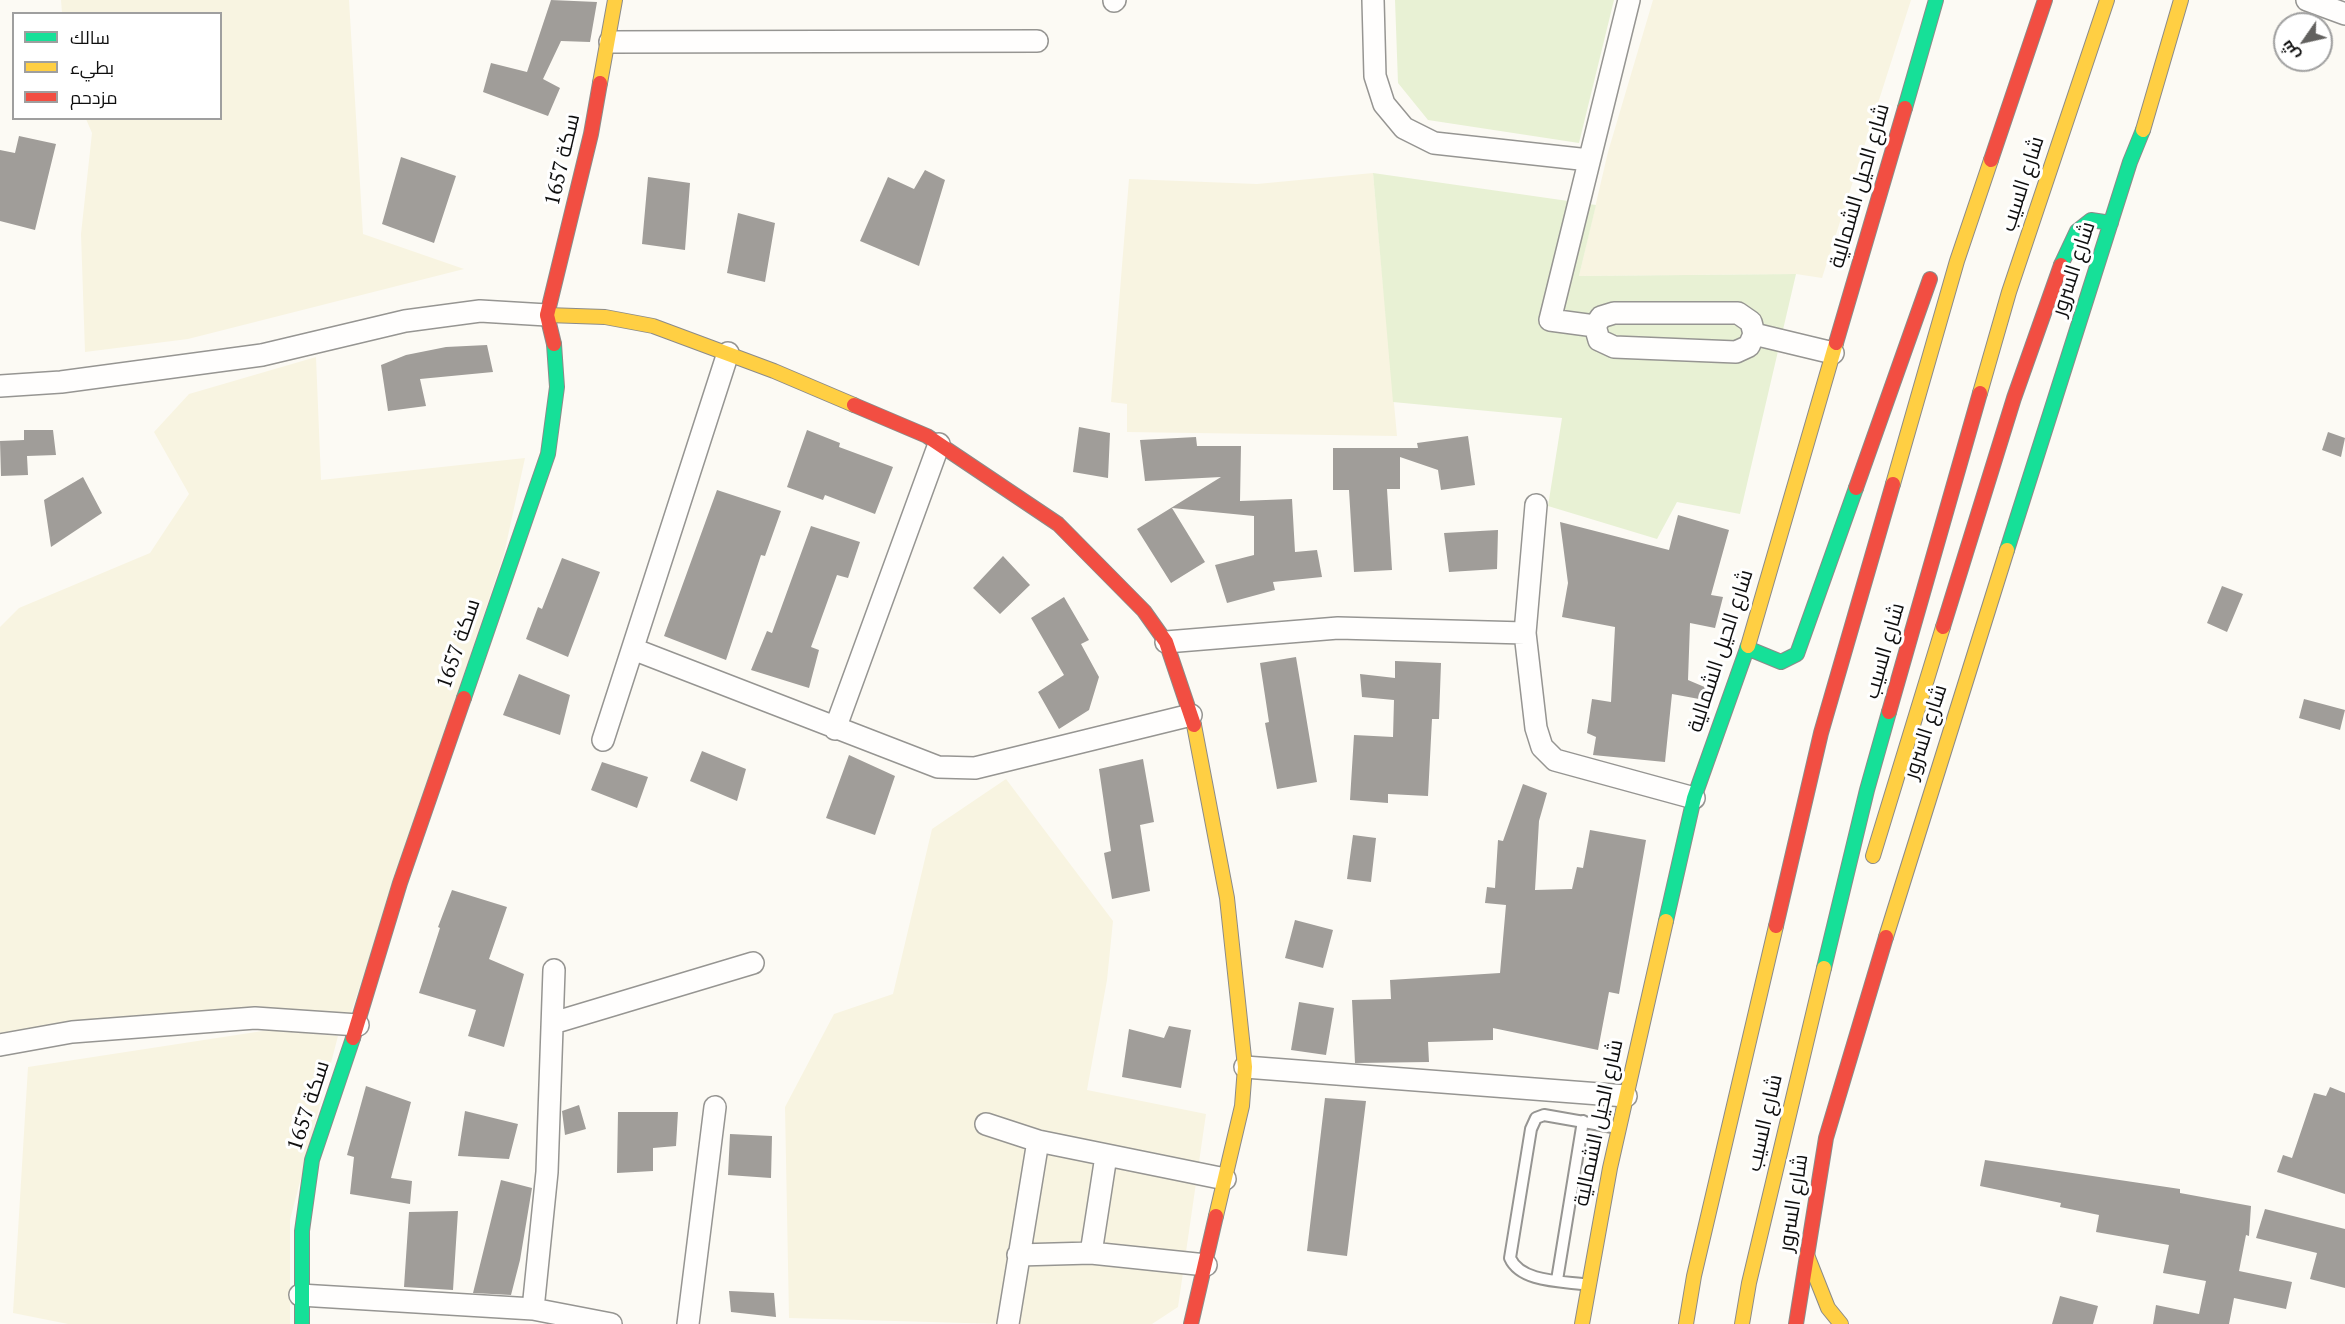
<!DOCTYPE html>
<html>
<head>
<meta charset="utf-8">
<style>
	body { margin:0 }
	#map { position:relative; width:2345px; height:1324px; overflow:hidden; background:#fcfaf4; font-family:"PT Serif",Cairo,serif }
	canvas { display:block }
	.legend { position:absolute; left:12px; top:12px; width:210px; height:108px; box-sizing:border-box; background:#fff; border:2px solid #9f9f9f; margin:0; padding:8px 10px; list-style:none; font-size:18px; color:#0f0f0f }
	.legend li { display:flex; align-items:center; gap:12px; height:30px }
	.legend b { width:30px; border:2px solid #9f9f9f }
	.north { position:absolute; left:2273px; top:12px; width:60px; height:60px; box-sizing:border-box; background:#fff; border:2px solid #9f9f9f; border-radius:50%; rotate:236deg; font-size:16px; font-weight:700; line-height:24px; text-align:center; color:#0f0f0f }
	.north::after { content:''; display:block; margin:auto; width:21px; height:27px; background:#62615f; clip-path:polygon(50% 0,100% 100%,50% 72%,0 100%) }
</style>
</head>
<body>
<div id="map">
<canvas width="2345" height="1324"></canvas>
<ul class="legend">
<li><b style="height:8px;background:#16e098"></b>سالك</li>
<li><b style="height:8px;background:#ffcf43"></b>بطيء</li>
<li><b style="height:8px;background:#f24e42"></b>مزدحم</li>
</ul>
<div class="north">ش</div>
</div>
<script>
const c = document.querySelector('canvas').getContext('2d');
c.lineJoin = 'round';
function fill(path, color) { c.fillStyle = color; c.fill(path, 'evenodd'); }
function strokePath(path, color, width, dash) { c.strokeStyle = color; c.lineWidth = width; c.lineCap = dash ? 'butt' : 'round'; c.setLineDash(dash || []); c.stroke(path); }
function drawText(font, color, halo, rows, align = 'center') {
  c.font = font + ' "PT Serif",Cairo,serif'; c.lineWidth = 6; c.setLineDash([]); c.textBaseline = 'middle'; c.strokeStyle = halo; c.fillStyle = color; for (const [text, x, y, turn = 0] of rows) {
    c.save(); c.translate(x, y); c.rotate((+turn || 0) * Math.PI / 180); c.textAlign = isNaN(turn) ? turn : align; if (halo) c.strokeText(text, 0, 0); c.fillText(text, 0, 0); c.restore();
  }
}
fill(new Path2D(`
	M 61,0 L 349,0 L 363,234 L 464,269 L 188,339 L 85,352 L 81,234 L 92,133 L 86,119 L 220,118 L 220,14 L 62,13 Z
	M 1653,0 L 1911,0 L 1822,278 L 1796,274 L 1579,276 L 1608,152 Z
	M 1373,173 L 1397,436 L 1127,432 L 1127,404 L 1111,402 L 1129,179 L 1257,184 Z
	M 316,357 L 321,480 L 525,458 L 504,554 L 349,1019 L 0,1035 L 0,627 L 19,608 L 150,553 L 189,494 L 154,432 L 189,394 Z
	M 1006,779 L 1113,921 L 1107,980 L 1087,1090 L 1206,1114 L 1178,1307 L 1152,1324 L 1001,1324 L 789,1318 L 785,1107 L 834,1014 L 893,994 L 932,829 Z
	M 269,1030 L 338,1036 L 290,1220 L 290,1324 L 68,1324 L 13,1313 L 28,1067 Z`), '#f8f4e1');
fill(new Path2D(`
	M 1395,0 L 1614,0 L 1579,143 L 1428,120 L 1398,83 Z
	M 1373,173 L 1596,205 L 1579,276 L 1796,274 L 1740,514 L 1677,502 L 1657,539 L 1548,506 L 1562,418 L 1393,402 Z`), '#e8f1d4');
fill(new Path2D(`
	M 551,0 L 597,2 L 590,42 L 561,41 L 543,79 L 560,88 L 548,116 L 483,92 L 491,63 L 527,72 Z
	M 19,136 L 56,144 L 35,230 L 0,221 L 0,150 L 15,153 Z
	M 401,157 L 456,176 L 434,243 L 382,224 Z
	M 925,170 L 945,180 L 919,266 L 860,241 L 888,177 L 914,189 Z
	M 648,177 L 690,183 L 685,250 L 642,244 Z
	M 738,213 L 775,223 L 765,282 L 727,273 Z
	M 487,345 L 493,372 L 420,379 L 426,406 L 388,411 L 381,365 L 406,355 L 446,347 Z
	M 1079,427 L 1110,433 L 1108,478 L 1073,472 Z
	M 24,430 L 53,430 L 56,455 L 27,456 L 28,475 L 1,476 L 0,441 L 24,440 Z
	M 807,430 L 840,443 L 839,447 L 893,467 L 875,514 L 825,495 L 823,500 L 787,487 Z
	M 2328,432 L 2345,438 L 2341,457 L 2322,450 Z
	M 1468,436 L 1475,485 L 1441,490 L 1438,470 L 1400,457 L 1400,489 L 1387,489 L 1392,570 L 1354,572 L 1349,490 L 1333,490 L 1333,448 L 1418,448 L 1417,443 Z
	M 1196,437 L 1197,446 L 1241,446 L 1240,501 L 1292,499 L 1295,552 L 1317,550 L 1322,577 L 1273,582 L 1275,590 L 1227,603 L 1215,565 L 1254,555 L 1254,516 L 1172,508 L 1205,562 L 1171,583 L 1137,529 L 1221,477 L 1145,481 L 1140,440 Z
	M 83,477 L 102,513 L 51,547 L 44,500 Z
	M 717,490 L 781,511 L 765,556 L 761,555 L 726,660 L 664,636 Z
	M 1678,515 L 1729,530 L 1711,595 L 1723,597 L 1715,628 L 1690,623 L 1688,680 L 1714,691 L 1710,701 L 1672,694 L 1665,762 L 1593,755 L 1596,737 L 1587,733 L 1592,699 L 1611,702 L 1615,627 L 1562,617 L 1568,583 L 1560,522 L 1669,550 Z
	M 811,526 L 860,542 L 848,578 L 837,575 L 811,647 L 819,650 L 809,688 L 751,670 L 767,631 L 772,633 Z
	M 1498,530 L 1497,569 L 1449,572 L 1444,533 Z
	M 1003,556 L 1030,585 L 1000,614 L 973,588 Z
	M 562,558 L 600,572 L 568,657 L 526,639 L 538,607 L 542,609 Z
	M 2222,586 L 2243,594 L 2227,632 L 2207,623 Z
	M 1064,597 L 1089,640 L 1081,644 L 1099,677 L 1089,710 L 1059,729 L 1038,692 L 1064,675 L 1031,618 Z
	M 1296,657 L 1317,782 L 1277,789 L 1265,723 L 1269,722 L 1260,663 Z
	M 1395,661 L 1441,663 L 1439,719 L 1432,719 L 1428,796 L 1388,794 L 1388,803 L 1350,800 L 1354,735 L 1393,737 L 1394,700 L 1362,697 L 1360,674 L 1395,678 Z
	M 519,674 L 570,695 L 560,735 L 503,715 Z
	M 2304,699 L 2345,710 L 2340,730 L 2299,718 Z
	M 702,751 L 746,769 L 737,801 L 690,781 Z
	M 849,755 L 895,776 L 875,835 L 826,818 Z
	M 1143,759 L 1154,822 L 1140,825 L 1150,891 L 1112,899 L 1104,853 L 1111,851 L 1099,769 Z
	M 602,762 L 648,777 L 637,808 L 591,790 Z
	M 1523,784 L 1547,793 L 1539,821 L 1535,890 L 1572,889 L 1577,867 L 1583,868 L 1590,830 L 1646,840 L 1619,994 L 1609,992 L 1598,1050 L 1493,1028 L 1493,1040 L 1428,1042 L 1429,1062 L 1355,1063 L 1352,1000 L 1391,999 L 1390,980 L 1500,973 L 1506,905 L 1485,903 L 1487,887 L 1495,888 L 1498,840 L 1503,841 Z
	M 1353,835 L 1376,838 L 1371,882 L 1347,879 Z
	M 452,890 L 507,907 L 489,959 L 524,974 L 504,1047 L 468,1036 L 476,1010 L 419,993 L 440,928 L 438,927 Z
	M 1295,920 L 1333,930 L 1323,968 L 1285,958 Z
	M 1299,1002 L 1334,1008 L 1326,1055 L 1291,1050 Z
	M 1169,1026 L 1191,1030 L 1181,1088 L 1122,1077 L 1129,1029 L 1164,1038 Z
	M 366,1086 L 411,1102 L 391,1178 L 412,1181 L 410,1204 L 350,1194 L 354,1157 L 347,1155 Z
	M 2330,1087 L 2345,1093 L 2345,1194 L 2277,1172 L 2283,1155 L 2292,1158 L 2314,1093 L 2326,1096 Z
	M 1325,1098 L 1366,1101 L 1347,1256 L 1307,1251 Z
	M 579,1105 L 586,1129 L 565,1135 L 562,1111 Z
	M 465,1111 L 518,1124 L 509,1159 L 458,1156 Z
	M 618,1112 L 678,1112 L 676,1146 L 653,1148 L 653,1171 L 617,1173 Z
	M 730,1134 L 772,1136 L 771,1178 L 728,1175 Z
	M 1985,1160 L 2180,1189 L 2180,1193 L 2251,1206 L 2249,1236 L 2246,1235 L 2239,1271 L 2292,1282 L 2286,1309 L 2234,1298 L 2229,1324 L 2153,1324 L 2156,1305 L 2199,1314 L 2206,1281 L 2163,1273 L 2169,1245 L 2096,1232 L 2099,1215 L 2060,1207 L 2061,1203 L 1980,1186 Z
	M 501,1180 L 532,1188 L 520,1260 L 511,1295 L 473,1293 Z
	M 2265,1209 L 2345,1229 L 2345,1288 L 2310,1279 L 2317,1253 L 2256,1238 Z
	M 458,1211 L 453,1290 L 404,1287 L 409,1212 Z
	M 729,1291 L 774,1293 L 776,1317 L 731,1312 Z
	M 2060,1296 L 2098,1306 L 2093,1324 L 2052,1324 Z`), '#a09d99');
const lane = new Path2D(`
	M 1557,1280 L 1583,1121
	M 1589,1285 C 1564,1281 1521,1283 1510,1258 L 1531,1129 L 1536,1118 L 1544,1115 L 1618,1128`);
const street = new Path2D(`
	M 1373,0 L 1375,76 L 1384,104 L 1404,128 L 1434,143 L 1589,160
	M 2307,0 L 2345,14
	M 1114,1 L 1115,0
	M 610,42 L 1037,41
	M 1614,313 L 1738,313 L 1751,322 L 1754,334 L 1749,346 L 1736,352 L 1614,347 L 1599,340 L 1595,326 L 1601,317 Z
	M 1595,326 L 1550,320 L 1629,0
	M 1754,334 L 1833,353
	M 0,386 L 61,382 L 262,355 L 405,321 L 480,311 L 547,315
	M 1536,505 L 1525,633 L 1536,728 L 1542,747 L 1555,760 L 1694,798
	M 1166,642 L 1338,628 L 1525,633
	M 633,649 L 938,767 L 975,768 L 1191,715
	M 835,729 L 939,444
	M 603,740 L 728,353
	M 553,1023 L 753,963
	M 0,1045 L 72,1032 L 255,1018 L 358,1025
	M 1245,1067 L 1626,1096
	M 986,1124 L 1038,1141 L 1225,1179
	M 1091,1253 L 1106,1156
	M 1018,1255 L 1091,1253 L 1206,1265
	M 300,1295 L 533,1309 L 611,1324
	M 533,1309 L 547,1172 L 554,970
	M 688,1324 L 715,1107
	M 1008,1324 L 1038,1141`);
const fast = new Path2D(`
	M 1905,108 L 1936,0
	M 2061,265 L 2077,231 L 2091,220 L 2111,223
	M 2007,550 L 2130,162 L 2143,130
	M 1747,648 L 1781,662 L 1797,654 L 1856,488
	M 464,698 L 548,454 L 557,387 L 554,344
	M 1666,921 L 1694,798 L 1748,646
	M 1824,968 L 1867,790 L 1889,712
	M 302,1324 L 302,1231 L 312,1160 L 353,1038`);
const slow = new Path2D(`
	M 600,83 L 615,0
	M 2143,130 L 2181,0
	M 547,315 L 605,317 L 653,326 L 774,371 L 854,405
	M 1980,393 L 2009,292 L 2107,0
	M 1893,484 L 1957,261 L 1991,160
	M 1748,646 L 1836,343
	M 1194,725 L 1227,898 L 1245,1067 L 1242,1106 L 1216,1216
	M 1873,856 L 1943,627
	M 1886,937 L 2007,550
	M 1807,1255 L 1828,1308 L 1841,1324
	M 1582,1324 L 1610,1168 L 1666,921
	M 1686,1324 L 1694,1276 L 1776,926
	M 1742,1324 L 1749,1283 L 1824,968`);
const jam = new Path2D(`
	M 1991,160 L 2045,0
	M 1836,343 L 1905,108
	M 554,344 L 547,315 L 591,134 L 600,83
	M 854,405 L 927,436 L 1058,524 L 1144,611 L 1166,642 L 1194,725
	M 1856,488 L 1930,279
	M 1943,627 L 2014,398 L 2061,265
	M 1889,712 L 1980,393
	M 1776,926 L 1821,733 L 1893,484
	M 353,1038 L 400,883 L 464,698
	M 1191,1324 L 1216,1216
	M 1796,1324 L 1826,1138 L 1886,937`);
strokePath(lane, '#969592', 14);
strokePath(street, '#969592', 24);
strokePath(fast, '#8c8b89', 16);
strokePath(slow, '#8c8b89', 16);
strokePath(jam, '#8c8b89', 16);
strokePath(lane, '#fffefd', 10);
strokePath(street, '#fffefd', 21);
strokePath(fast, '#16e098', 14);
strokePath(slow, '#ffcf43', 14);
strokePath(jam, '#f24e42', 14);
drawText('21px', '#0f0f0f', '#fff', [
	["سكة 1657",563,160,-77],
	["شارع السيب",2023,184,-72],
	["شارع الحيل الشمالية",1860,186,-74],
	["شارع السرور",2074,269,-72],
	["سكة 1657",459,644,-71],
	["شارع الحيل الشمالية",1721,651,-72],
	["شارع السيب",1885,651,-74],
	["شارع السرور",1926,732,-72],
	["سكة 1657",309,1106,-72],
	["شارع الحيل الشمالية",1599,1123,-78],
	["شارع السيب",1765,1123,-77],
	["شارع السرور",1794,1203,-81]
]);
</script>
</body>
</html>
